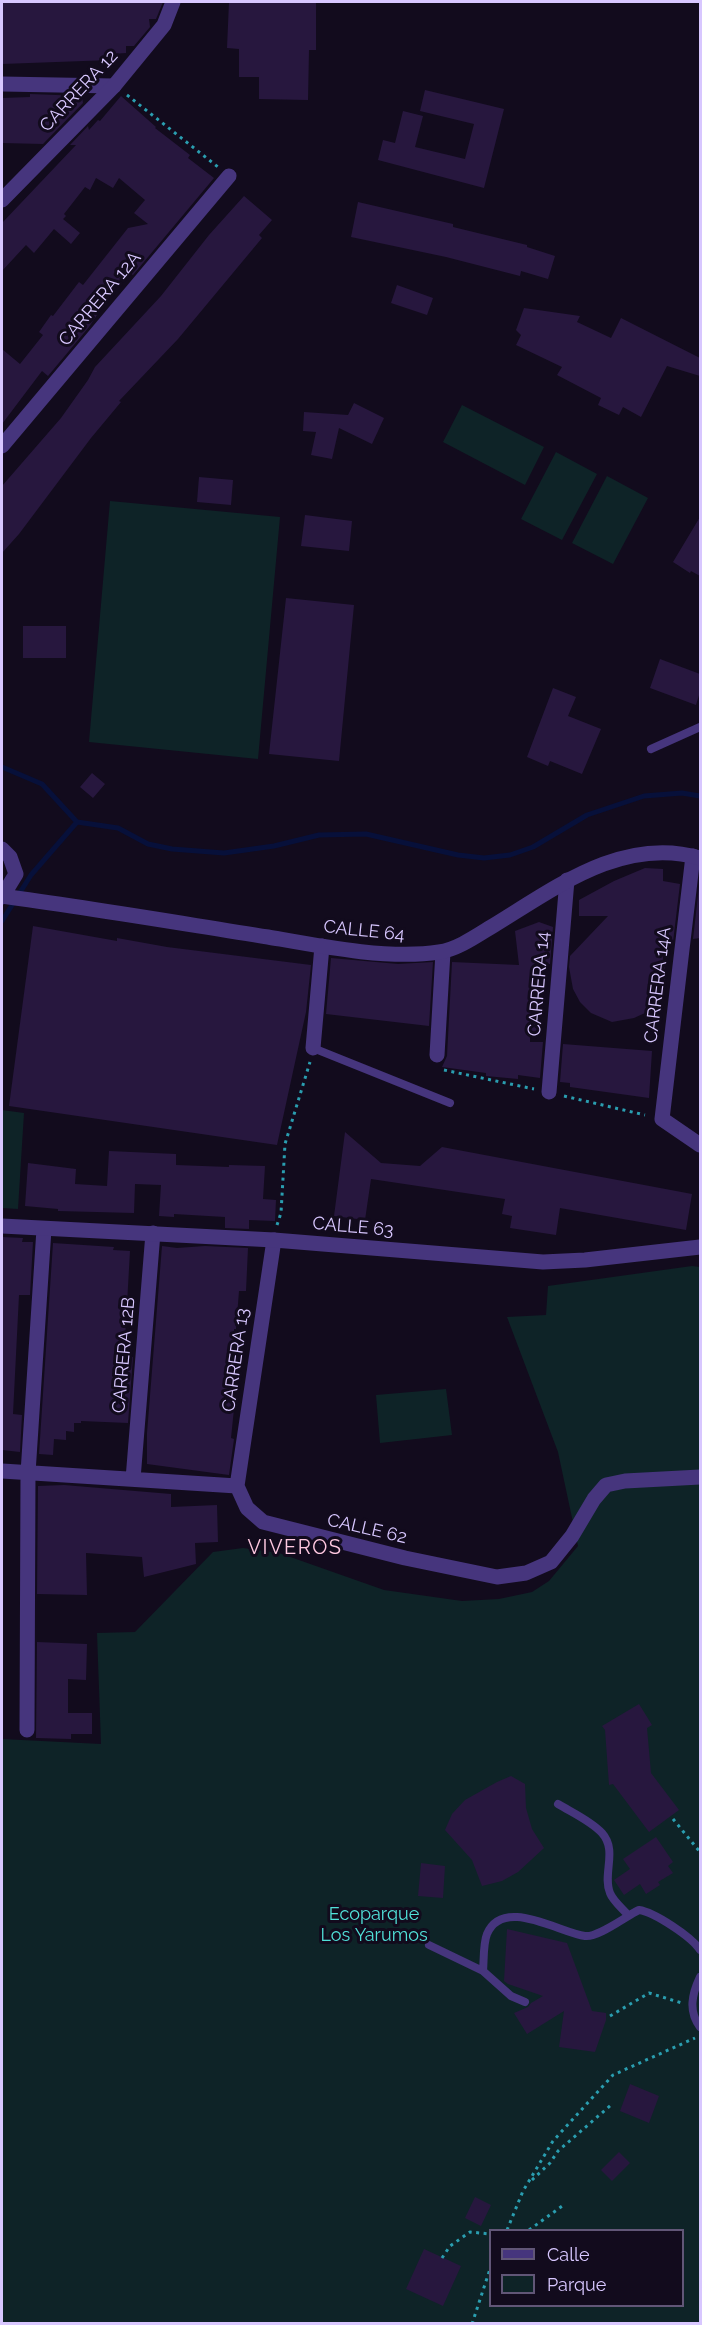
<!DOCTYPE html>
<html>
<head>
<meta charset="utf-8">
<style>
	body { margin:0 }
	#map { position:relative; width:702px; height:2325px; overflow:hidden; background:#120b1d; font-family:Raleway,sans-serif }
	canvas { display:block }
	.frame { position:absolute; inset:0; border:3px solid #d8c7ff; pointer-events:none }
	.legend { position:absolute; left:489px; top:2229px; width:195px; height:78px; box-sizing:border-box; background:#120b1d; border:2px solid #615677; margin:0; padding:8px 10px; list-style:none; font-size:18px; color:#d8c7ff }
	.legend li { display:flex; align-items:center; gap:12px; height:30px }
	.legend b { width:30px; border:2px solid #615677 }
</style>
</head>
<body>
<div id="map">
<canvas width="702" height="2325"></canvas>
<div class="frame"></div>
<ul class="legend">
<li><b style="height:8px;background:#46357d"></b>Calle</li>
<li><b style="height:16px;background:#0e2327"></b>Parque</li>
</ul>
</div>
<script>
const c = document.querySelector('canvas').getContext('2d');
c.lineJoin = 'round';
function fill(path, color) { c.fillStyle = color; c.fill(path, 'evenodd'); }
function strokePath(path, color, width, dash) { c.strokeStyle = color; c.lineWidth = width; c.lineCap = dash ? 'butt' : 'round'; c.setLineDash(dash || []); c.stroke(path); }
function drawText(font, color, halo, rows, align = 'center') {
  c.font = font + ' Raleway,sans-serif'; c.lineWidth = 6; c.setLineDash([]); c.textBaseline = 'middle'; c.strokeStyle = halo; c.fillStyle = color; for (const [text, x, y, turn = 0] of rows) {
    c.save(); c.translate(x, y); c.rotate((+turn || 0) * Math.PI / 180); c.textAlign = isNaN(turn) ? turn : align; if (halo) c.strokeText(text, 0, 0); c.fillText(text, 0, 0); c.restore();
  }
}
fill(new Path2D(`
	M 462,405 L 544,447 L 525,485 L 443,442 Z
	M 556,452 L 597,474 L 562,540 L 521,519 Z
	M 607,476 L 648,498 L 613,564 L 572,543 Z
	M 110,501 L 280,517 L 258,759 L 89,742 Z
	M 2,1110 L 24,1113 L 18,1209 L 2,1208 Z
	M 692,1266 L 700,1267 L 700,2323 L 2,2324 L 2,1739 L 101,1744 L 97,1633 L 135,1632 L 213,1552 L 243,1548 L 279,1553 L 384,1590 L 462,1601 L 499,1599 L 532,1592 L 549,1581 L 578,1546 L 558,1452 L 507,1317 L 546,1315 L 548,1286 ZM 490,2230 L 682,2230 L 682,2306 L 490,2306 Z
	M 446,1389 L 452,1435 L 380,1443 L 376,1395 Z`), '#0e2327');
strokePath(new Path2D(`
	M 2,767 L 42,784 L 77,822 L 118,828 L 148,844 L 172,849 L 224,853 L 274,846 L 319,835 L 366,834 L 458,855 L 484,858 L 510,855 L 533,847 L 587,815 L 644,796 L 682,793 L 700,796
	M 2,921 L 31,875 L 77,822`), '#07103a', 5);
fill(new Path2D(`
	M 2,2 L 163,2 L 156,19 L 149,19 L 150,27 L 134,46 L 126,46 L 126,53 L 111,54 L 111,60 L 2,64 Z
	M 229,2 L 316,2 L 316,50 L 309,50 L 308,100 L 259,99 L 259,77 L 239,77 L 239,49 L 227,48 Z
	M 425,90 L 504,109 L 484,188 L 378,160 L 383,140 L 395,143 L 403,111 L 423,116 L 415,147 L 465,159 L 474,124 L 420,111 Z
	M 30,94 L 82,96 L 83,103 L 43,144 L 2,143 L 2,98 L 30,97 Z
	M 121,96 L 156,127 L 155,128 L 190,155 L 188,158 L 214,178 L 133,275 L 126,271 L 89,327 L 48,376 L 42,371 L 2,424 L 2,349 L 20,364 L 43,335 L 39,332 L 51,315 L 53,316 L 79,282 L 83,285 L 128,228 L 148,224 L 134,213 L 145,200 L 119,178 L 113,188 L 96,178 L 90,190 L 85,187 L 64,214 L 66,216 L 63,219 L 80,233 L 71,244 L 54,229 L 34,253 L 26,245 L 2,271 L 2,223 L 76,145 L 70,145 L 88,126 L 89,130 L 98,120 L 100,121 Z
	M 244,196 L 272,220 L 259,235 L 262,238 L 178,339 L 119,401 L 121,402 L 91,438 L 19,534 L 2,553 L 2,486 L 61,418 L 88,380 L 95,367 L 161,296 L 209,235 Z
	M 358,202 L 453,224 L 453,227 L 527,245 L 527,247 L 555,256 L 548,279 L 521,271 L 520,276 L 446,257 L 351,237 Z
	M 397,285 L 433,298 L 427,315 L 391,303 Z
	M 524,308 L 580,316 L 577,322 L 611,338 L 621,318 L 700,358 L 700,376 L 667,366 L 641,417 L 623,407 L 619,415 L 598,405 L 601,398 L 557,375 L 562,367 L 516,345 L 521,335 L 516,330 Z
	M 354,403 L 384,418 L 372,444 L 339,428 L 332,459 L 311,455 L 316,432 L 303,431 L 304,412 L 348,415 Z
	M 199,477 L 233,480 L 231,505 L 197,502 Z
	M 305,515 L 352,521 L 349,551 L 301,546 Z
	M 700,517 L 700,576 L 691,571 L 690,573 L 673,562 Z
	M 286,598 L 354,605 L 339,761 L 269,754 Z
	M 23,626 L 66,626 L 66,658 L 23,658 Z
	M 660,659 L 700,674 L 700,692 L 696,705 L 650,688 Z
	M 553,688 L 576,697 L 568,716 L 601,729 L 582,774 L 550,761 L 548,766 L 527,757 Z
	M 92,773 L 105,784 L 93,798 L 80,787 Z
	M 645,868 L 663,869 L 663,881 L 680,884 L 673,942 L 660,944 L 666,973 L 664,988 L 657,1001 L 647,1012 L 634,1018 L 612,1022 L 591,1013 L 580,1002 L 573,989 L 569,967 L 570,956 L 608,916 L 579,916 L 579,900 L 614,881 Z
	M 699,887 L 700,938 L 693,939 Z
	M 539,922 L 553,927 L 550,964 L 541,965 L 537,1036 L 530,1037 L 530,1042 L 543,1042 L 540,1078 L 518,1075 L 518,1079 L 486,1076 L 486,1073 L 442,1067 L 447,1056 L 452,962 L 519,965 L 515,931 Z
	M 33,926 L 117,941 L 117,938 L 167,947 L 311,965 L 306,1012 L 277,1145 L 9,1106 Z
	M 331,958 L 398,964 L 433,962 L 429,1026 L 326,1014 Z
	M 563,1044 L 652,1051 L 649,1098 L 570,1087 L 570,1083 L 560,1082 Z
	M 345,1132 L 381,1163 L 420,1166 L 442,1147 L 692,1194 L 686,1230 L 560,1208 L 556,1235 L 510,1228 L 512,1216 L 502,1214 L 505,1199 L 371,1179 L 365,1220 L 334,1216 Z
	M 109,1151 L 176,1154 L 176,1165 L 229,1167 L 229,1165 L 265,1166 L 263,1199 L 276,1200 L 275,1221 L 249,1220 L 249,1229 L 225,1228 L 225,1217 L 174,1214 L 174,1217 L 159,1216 L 161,1185 L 135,1184 L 134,1213 L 58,1211 L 58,1209 L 25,1206 L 28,1163 L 76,1169 L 75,1184 L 107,1186 Z
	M 2,1237 L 23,1238 L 22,1242 L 33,1242 L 30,1295 L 19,1295 L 13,1414 L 22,1415 L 20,1452 L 2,1450 Z
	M 53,1243 L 114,1247 L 113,1250 L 130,1251 L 124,1357 L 133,1357 L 128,1423 L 81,1421 L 81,1423 L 74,1423 L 74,1432 L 66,1431 L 66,1440 L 54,1439 L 53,1455 L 39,1454 Z
	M 162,1246 L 177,1248 L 205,1246 L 248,1248 L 246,1291 L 239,1291 L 236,1329 L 234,1329 L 235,1399 L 231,1438 L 234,1439 L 229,1475 L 147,1464 L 147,1433 Z
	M 64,1485 L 171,1494 L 171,1507 L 217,1505 L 218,1542 L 195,1543 L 196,1564 L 144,1577 L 142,1557 L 86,1553 L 87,1595 L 37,1594 L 38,1486 Z
	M 37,1642 L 87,1644 L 86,1680 L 68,1679 L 68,1713 L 92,1713 L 92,1734 L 71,1734 L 71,1739 L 36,1738 Z
	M 639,1704 L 652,1725 L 647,1728 L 651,1773 L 679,1810 L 649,1832 L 613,1784 L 609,1785 L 605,1730 L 602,1726 Z
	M 511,1776 L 525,1784 L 526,1808 L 532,1829 L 544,1848 L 518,1872 L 502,1881 L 482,1886 L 472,1860 L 445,1830 L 452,1814 L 465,1800 L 497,1782 Z
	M 656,1837 L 673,1862 L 668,1866 L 673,1873 L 658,1882 L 660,1885 L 646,1894 L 640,1884 L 624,1895 L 614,1880 L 630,1869 L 623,1859 Z
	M 421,1863 L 445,1866 L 443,1898 L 418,1896 Z
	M 507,1929 L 567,1943 L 592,2011 L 606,2013 L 606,2020 L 595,2052 L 559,2047 L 564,2011 L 527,2034 L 514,2013 L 528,2007 L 531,2003 L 543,1996 L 508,1984 L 504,1981 Z
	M 630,2084 L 659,2096 L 649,2123 L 620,2111 Z
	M 619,2152 L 630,2163 L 612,2181 L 601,2170 Z
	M 475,2197 L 491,2205 L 481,2226 L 465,2218 Z
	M 424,2249 L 461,2266 L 443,2306 L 406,2289 Z`), '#27173e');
strokePath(new Path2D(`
	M 127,95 L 218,167
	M 444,1070 L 534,1089
	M 564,1096 L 645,1115
	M 277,1225 L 281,1213 L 285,1144 L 310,1062
	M 673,1819 L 700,1852
	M 610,2016 L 649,1993 L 682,2003
	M 532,2180 L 550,2163 L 558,2151 L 611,2105
	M 507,2230 L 523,2191 L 553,2141 L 613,2075 L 695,2038
	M 529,2230 L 565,2204
	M 442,2258 L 450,2246 L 470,2232 L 490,2234
	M 472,2324 L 490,2269`), '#2a9eb0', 3, [3, 4.5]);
strokePath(new Path2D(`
	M 651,749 L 700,727
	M 313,1048 L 450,1103
	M 558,1804 C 573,1813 591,1821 602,1833 C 618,1851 602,1874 610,1893 C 613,1901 623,1909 628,1915
	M 429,1945 L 483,1971 L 511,1996 L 525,2002
	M 483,1971 C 484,1960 483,1944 487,1934 C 503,1896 560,1933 585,1936 C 598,1938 626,1916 639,1910 C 654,1912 692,1937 700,1950
	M 700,1977 C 692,1994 688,2011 700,2027`), '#46357d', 8);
strokePath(new Path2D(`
	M 2,84 L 114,86
	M 2,446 L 229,176
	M 693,856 L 662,1119 L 700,1145
	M 313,1048 L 322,946
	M 437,1055 L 443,952
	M 549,1092 L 567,880
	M 2,1471 L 237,1486
	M 133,1479 L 153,1233
	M 237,1486 L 247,1508 L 263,1522 L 405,1558 L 497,1577 L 526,1573 L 551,1562 L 572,1536 L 594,1499 L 606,1485 L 625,1481 L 700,1477
	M 237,1486 L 274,1240
	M 27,1730 L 28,1473 L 44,1229`), '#46357d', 15);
strokePath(new Path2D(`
	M 2,200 L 114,86 L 164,25 L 173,2
	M 2,849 L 10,857 L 16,874 L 2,897
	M 2,896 C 91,908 179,923 268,937 C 319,946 389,960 439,952 C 459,949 479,934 496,924 C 558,886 624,836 700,858
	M 2,1226 L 274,1240 L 543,1262 L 585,1260 L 700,1247`), '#46357d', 15);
drawText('18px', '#d8c7ff', '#120b1d', [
	["CARRERA 12",79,91,-47],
	["CARRERA 12A",100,299,-50],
	["CALLE 64",364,931,6],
	["CARRERA 14",539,984,-85],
	["CARRERA 14A",658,985,-83],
	["CALLE 63",353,1227,5],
	["CARRERA 12B",124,1355,-85],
	["CARRERA 13",236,1360,-82],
	["CALLE 62",367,1529,13]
]);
drawText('18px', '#51e1d9', '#120b1d', [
	["Ecoparque",374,1915],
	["Los Yarumos",374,1936]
]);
c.letterSpacing = '1.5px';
drawText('20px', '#ffc9e1', '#120b1d', [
	["VIVEROS",295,1548]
]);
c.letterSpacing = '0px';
</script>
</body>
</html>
